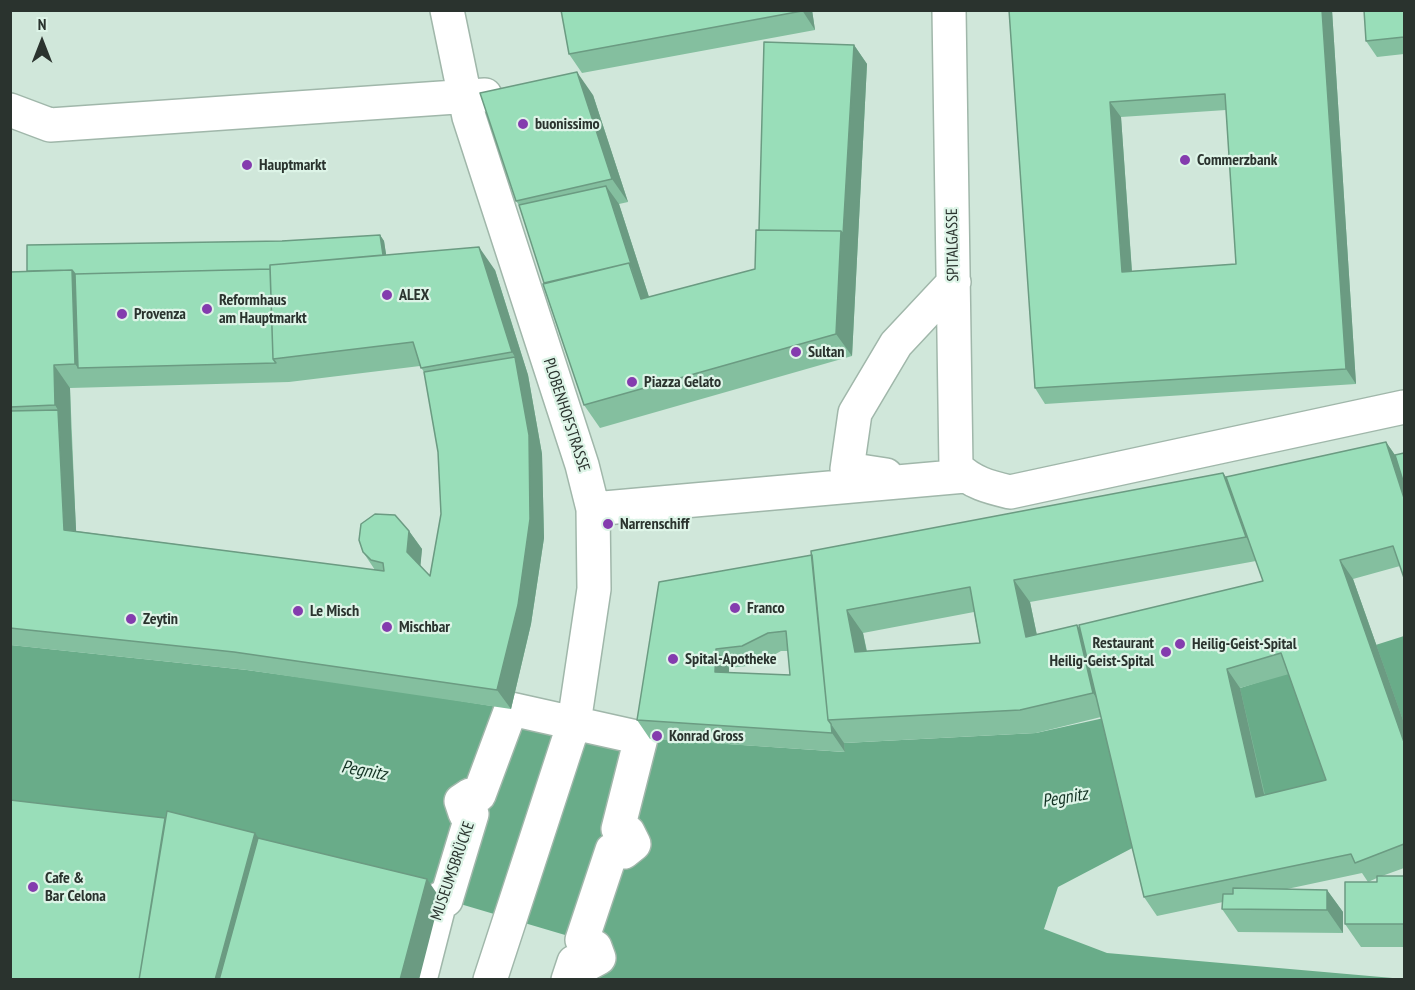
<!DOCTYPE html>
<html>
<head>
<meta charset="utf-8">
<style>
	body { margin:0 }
	#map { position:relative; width:1415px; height:990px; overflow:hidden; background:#d0e7da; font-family:"PT Sans Narrow",sans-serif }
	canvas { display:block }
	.frame { position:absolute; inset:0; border:12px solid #2a332e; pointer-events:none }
	.north { position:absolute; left:12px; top:12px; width:60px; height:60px; -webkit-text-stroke:4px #ddf4e7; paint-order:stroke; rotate:0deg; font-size:16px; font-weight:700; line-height:24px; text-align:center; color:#2a332e }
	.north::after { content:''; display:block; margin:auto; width:21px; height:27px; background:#2a332e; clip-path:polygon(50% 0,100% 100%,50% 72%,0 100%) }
</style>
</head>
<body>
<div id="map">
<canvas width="1415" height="990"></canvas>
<div class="frame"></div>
<div class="north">N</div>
</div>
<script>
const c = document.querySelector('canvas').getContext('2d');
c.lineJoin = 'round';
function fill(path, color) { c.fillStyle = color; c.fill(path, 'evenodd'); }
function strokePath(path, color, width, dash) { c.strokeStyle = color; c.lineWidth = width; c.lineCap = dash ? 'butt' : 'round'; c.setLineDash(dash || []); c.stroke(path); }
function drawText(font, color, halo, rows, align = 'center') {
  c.font = font + ' "PT Sans Narrow",sans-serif'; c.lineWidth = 4.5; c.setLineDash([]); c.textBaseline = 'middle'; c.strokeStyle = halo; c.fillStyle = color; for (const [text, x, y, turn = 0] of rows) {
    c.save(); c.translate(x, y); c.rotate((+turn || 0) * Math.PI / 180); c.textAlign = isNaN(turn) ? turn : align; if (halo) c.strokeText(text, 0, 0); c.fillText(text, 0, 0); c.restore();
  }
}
fill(new Path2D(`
	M 1404,636 L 1404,780 L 1140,844 L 1058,887 L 1044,929 L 1107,953 L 1404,979 L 568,979 L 582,940 L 440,898 L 11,814 L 11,645 L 247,670 L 385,689 L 511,709 L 641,738 L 844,752 L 844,743 L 1036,733 L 1240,688 Z`), '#69ac89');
const minor = new Path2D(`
	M 447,10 L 469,117 L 582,465 L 593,509 L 594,589 L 574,723 L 490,980
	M 949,10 L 956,467 C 972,483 989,487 1010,492 L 1404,407
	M 10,110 L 50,125 L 485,95
	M 886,475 L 847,469 L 855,413 L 896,344 L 954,282
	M 593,509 L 965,476
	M 420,980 L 441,898 L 446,900 L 472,814 L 465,813 L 461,801 L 470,795 L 479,795 L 511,709 L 641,738 L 618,829 L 628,832 L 634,844 L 624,852 L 612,850 L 582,940 L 595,947 L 599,958 L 586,965 L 574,962 L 568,980`);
strokePath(minor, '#a0b7aa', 36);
strokePath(minor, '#fff', 33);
fill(new Path2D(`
	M 561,10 L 812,10 L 815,30 L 582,73 L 569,54 Z
	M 1009,10 L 1332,10 L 1356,384 L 1045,404 L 1035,388 ZM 1226,110 L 1236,264 L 1132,271 L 1121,117 Z
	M 1404,10 L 1404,54 L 1377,57 L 1366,41 Z
	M 854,45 L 867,64 L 852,356 L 600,428 L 584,405 L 519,205 L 516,201 L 593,95 L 628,202 L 619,204 L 649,297 L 755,269 L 759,230 Z
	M 380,235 L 384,241 L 386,255 L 495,270 L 528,375 L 542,454 L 544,538 L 531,624 L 511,709 L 247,670 L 10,645 L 10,272 L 27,271 L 282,241 ZM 420,366 L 424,372 L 438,452 L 441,514 L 430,576 L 420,566 L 422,549 L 409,531 L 363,552 L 375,570 L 76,531 L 70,388 L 289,382 Z
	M 1386,442 L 1395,455 L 1400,566 L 1353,579 L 1404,723 L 1404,868 L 1382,876 L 1404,876 L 1404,947 L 1361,947 L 1345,924 L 1377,882 L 1377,878 L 1368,882 L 1362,873 L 1287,889 L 1327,890 L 1343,912 L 1343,933 L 1238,932 L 1222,909 L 1223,902 L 1157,916 L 1144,897 L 1101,717 L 1036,733 L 844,743 L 845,752 L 650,739 L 637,720 L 812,555 L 1223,473 L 1226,477 ZM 1256,561 L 1263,581 L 1080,630 L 1077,625 L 1037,635 L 1030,602 ZM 974,612 L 980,643 L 867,651 L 863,633 ZM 781,651 L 788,651 L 790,675 L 729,673 L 729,668 L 756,665 ZM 1289,674 L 1326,780 L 1265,795 L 1240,688 Z`), '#84bf9f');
fill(new Path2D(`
	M 802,10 L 812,10 L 815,30 Z
	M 1322,10 L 1332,10 L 1356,384 L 1346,369 Z
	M 854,45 L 867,64 L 852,356 L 836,334 L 841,231 Z
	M 577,72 L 593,95 L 628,202 L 612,179 Z
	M 1110,102 L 1121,117 L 1133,288 L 1122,272 Z
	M 606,186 L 619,204 L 657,322 L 641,299 Z
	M 380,235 L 384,241 L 390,279 L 386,273 Z
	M 479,247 L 495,270 L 528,375 L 542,454 L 544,538 L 531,624 L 511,709 L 497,690 L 515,357 L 512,352 Z
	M 72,270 L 88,293 L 78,368 L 75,364 Z
	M 54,365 L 70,388 L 71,428 L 77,549 L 64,530 L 58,410 L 55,405 Z
	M 1386,442 L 1399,461 L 1404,478 L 1404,498 Z
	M 1223,473 L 1239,496 L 1262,560 L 1246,537 Z
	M 409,531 L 422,549 L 420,571 L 407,552 Z
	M 1340,560 L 1353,579 L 1404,723 L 1404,742 Z
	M 1014,580 L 1030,602 L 1042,660 L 1026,637 Z
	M 847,610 L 863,633 L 871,674 L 855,652 Z
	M 1077,625 L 1093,648 L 1109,716 L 1093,693 Z
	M 716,649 L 729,668 L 728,691 L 715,672 Z
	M 1227,669 L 1240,688 L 1269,816 L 1256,797 Z
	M 831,724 L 844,743 L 845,752 L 832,733 Z
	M 255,833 L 271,856 L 238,980 L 215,980 Z
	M 427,879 L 440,898 L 419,980 L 400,980 Z
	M 1327,890 L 1343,912 L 1343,933 L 1327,910 Z`), '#6b9b82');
const building = new Path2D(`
	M 561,10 L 802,10 L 802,11 L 569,54 Z
	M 1009,10 L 1322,10 L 1346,369 L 1035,388 ZM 1225,94 L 1236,264 L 1122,272 L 1110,102 Z
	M 1364,10 L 1404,10 L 1404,37 L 1366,41 Z
	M 764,42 L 854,45 L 843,235 L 841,231 L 759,230 Z
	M 577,72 L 612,179 L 516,201 L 480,93 Z
	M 606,186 L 632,267 L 629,263 L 544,283 L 519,205 Z
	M 756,230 L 841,231 L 836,334 L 584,405 L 543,284 L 629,263 L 641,299 L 755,269 Z
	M 380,235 L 383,255 L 270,265 L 270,269 L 75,274 L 72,270 L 27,271 L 27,245 L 282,241 Z
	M 479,247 L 512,352 L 421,368 L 413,342 L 273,359 L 270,265 Z
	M 270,269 L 273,359 L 276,363 L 78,368 L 75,274 Z
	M 72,270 L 75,364 L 54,365 L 55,405 L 10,407 L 10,272 Z
	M 515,357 L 529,435 L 530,519 L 518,605 L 497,690 L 234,652 L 10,628 L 10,411 L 58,410 L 64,530 L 384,571 L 383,563 L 371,560 L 363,552 L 359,540 L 361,524 L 375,514 L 395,515 L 409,531 L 407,552 L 430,576 L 441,514 L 438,452 L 424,372 Z
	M 1386,442 L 1404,498 L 1404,578 L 1393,546 L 1340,560 L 1404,742 L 1404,844 L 1355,863 L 1351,854 L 1144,897 L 1079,625 L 1263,581 L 1226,477 ZM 1281,653 L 1326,780 L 1256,797 L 1227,669 Z
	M 1404,453 L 1404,484 L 1395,455 Z
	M 1223,473 L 1246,537 L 1014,580 L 1026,637 L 1077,625 L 1093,693 L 1020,710 L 828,720 L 811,551 ZM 970,587 L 980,643 L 855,652 L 847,610 Z
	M 812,555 L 828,720 L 831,724 L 832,733 L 637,720 L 659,582 ZM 786,631 L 790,675 L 715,672 L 716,649 L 742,646 L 768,633 Z
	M 10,800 L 165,818 L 139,980 L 10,980 Z
	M 167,811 L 255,833 L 215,980 L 139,980 Z
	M 258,838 L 427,879 L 400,980 L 219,980 Z
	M 1377,876 L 1404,876 L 1404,924 L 1345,924 L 1345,882 L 1377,882 Z
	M 1233,888 L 1327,890 L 1327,910 L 1222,909 L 1223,894 L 1233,894 Z`);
fill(building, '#99deb9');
strokePath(building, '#6b9b82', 1.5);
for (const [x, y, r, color] of [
	[523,124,6,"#843cae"],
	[1185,160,6,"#843cae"],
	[247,165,6,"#843cae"],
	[387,295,6,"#843cae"],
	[207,309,6,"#843cae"],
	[122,314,6,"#843cae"],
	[796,352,6,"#843cae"],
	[632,382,6,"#843cae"],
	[608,524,6,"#843cae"],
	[735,608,6,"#843cae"],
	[298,611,6,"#843cae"],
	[131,619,6,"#843cae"],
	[387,627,6,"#843cae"],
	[1180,644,6,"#843cae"],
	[1166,652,6,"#843cae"],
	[673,659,6,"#843cae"],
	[657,736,6,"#843cae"],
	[33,887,6,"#843cae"]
]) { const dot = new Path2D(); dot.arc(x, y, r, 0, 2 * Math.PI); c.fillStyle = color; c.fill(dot); strokePath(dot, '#ddf4e7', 2); }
drawText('bold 16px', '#2a332e', '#ddf4e7', [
	["buonissimo",535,124],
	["Commerzbank",1197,160],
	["Hauptmarkt",259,165],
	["ALEX",399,295],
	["Reformhaus",219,300],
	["am Hauptmarkt",219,318],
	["Provenza",134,314],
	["Sultan",808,352],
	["Piazza Gelato",644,382],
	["Narrenschiff",620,524],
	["Franco",747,608],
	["Le Misch",310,611],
	["Zeytin",143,619],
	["Mischbar",399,627],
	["Restaurant",1154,643,"right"],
	["Heilig-Geist-Spital",1154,661,"right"],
	["Heilig-Geist-Spital",1192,644],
	["Spital-Apotheke",685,659],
	["Konrad Gross",669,736],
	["Cafe &",45,878],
	["Bar Celona",45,896]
], 'left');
drawText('16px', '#2a332e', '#ddf4e7', [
	["SPITALGASSE",953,245,-91],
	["PLOBENHOFSTRASSE",566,415,72],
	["MUSEUMSBRÜCKE",453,871,-71]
]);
drawText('italic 18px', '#133223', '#ddf4e7', [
	["Pegnitz",364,771,10],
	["Pegnitz",1065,798,-10]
]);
</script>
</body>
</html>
